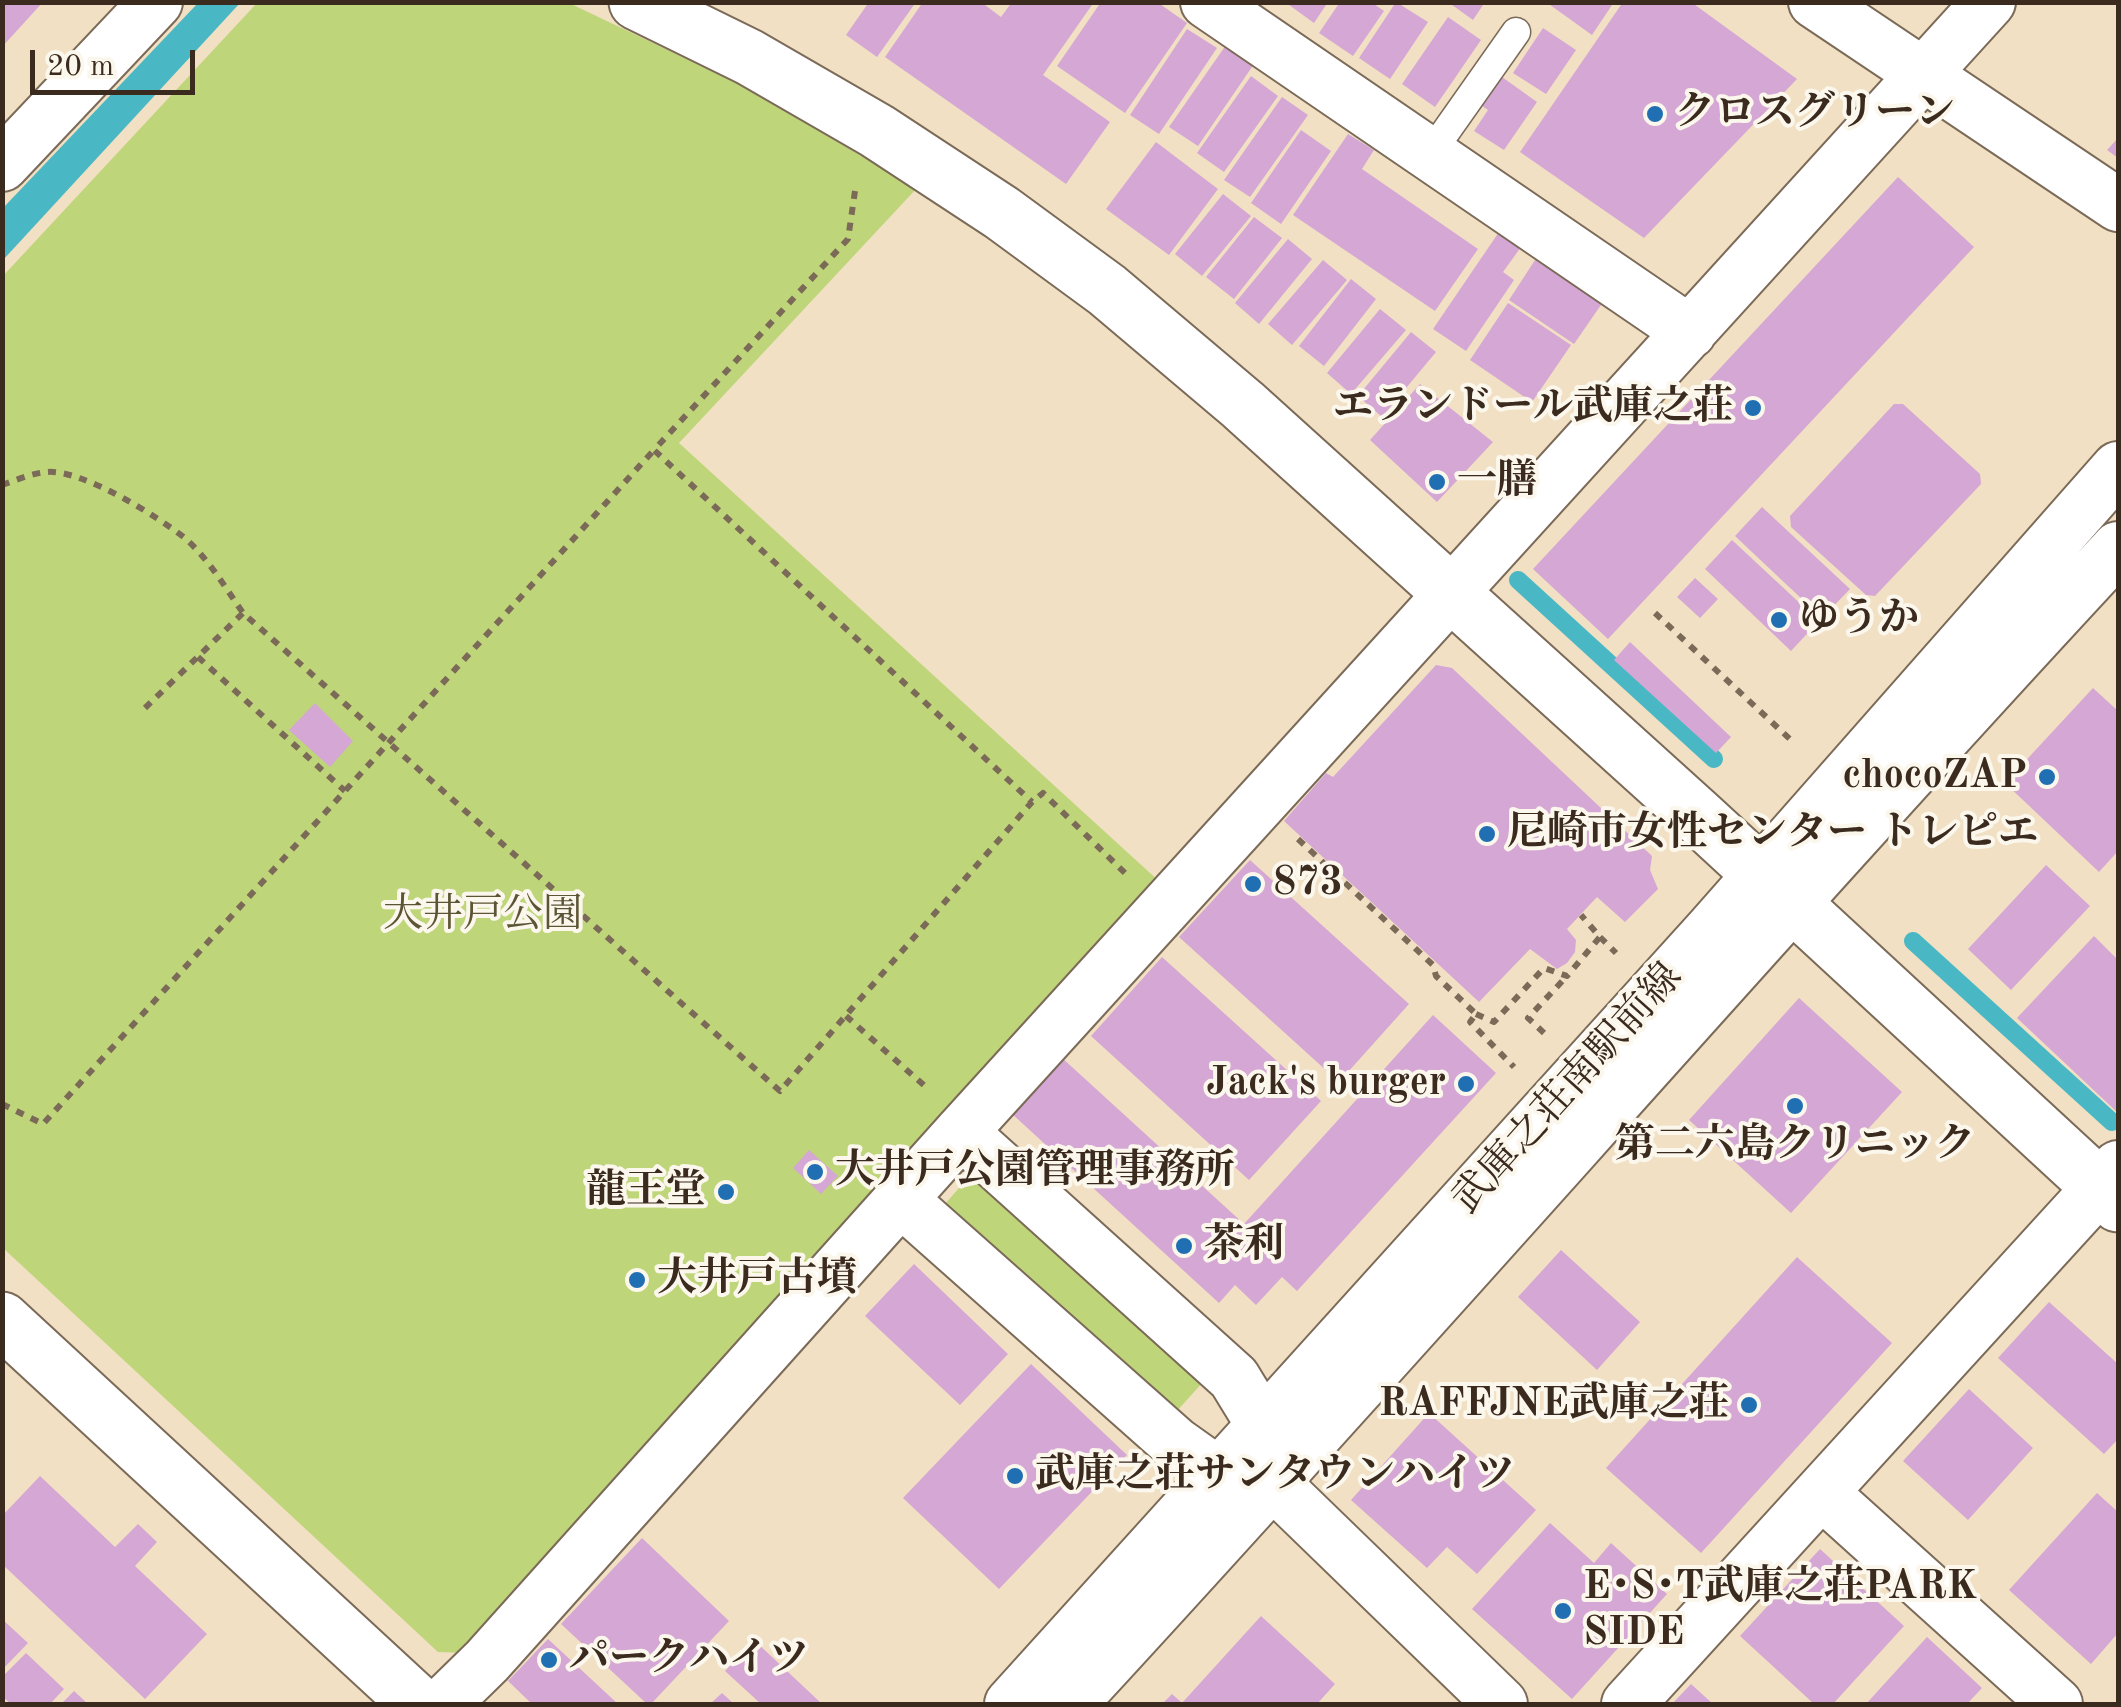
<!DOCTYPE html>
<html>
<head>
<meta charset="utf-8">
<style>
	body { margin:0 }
	#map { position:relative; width:2121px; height:1707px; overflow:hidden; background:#f1e0c3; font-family:"Old Standard TT",serif }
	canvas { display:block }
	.frame { position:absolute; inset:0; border:5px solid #3b2a1e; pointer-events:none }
	.scale { position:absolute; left:30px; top:50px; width:165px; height:45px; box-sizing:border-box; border:5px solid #3b2a1e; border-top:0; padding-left:12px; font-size:30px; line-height:35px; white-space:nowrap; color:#3b2a1e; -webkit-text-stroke:8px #fbf7ec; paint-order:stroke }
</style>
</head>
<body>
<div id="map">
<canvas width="2121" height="1707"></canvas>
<div class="frame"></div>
<div class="scale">20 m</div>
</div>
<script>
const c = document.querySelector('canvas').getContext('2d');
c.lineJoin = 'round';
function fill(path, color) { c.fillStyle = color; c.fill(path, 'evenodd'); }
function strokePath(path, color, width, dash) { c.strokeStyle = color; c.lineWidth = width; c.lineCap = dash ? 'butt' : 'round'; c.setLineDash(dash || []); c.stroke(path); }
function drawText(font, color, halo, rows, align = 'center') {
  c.font = font + ' "Old Standard TT","Noto Serif JP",serif'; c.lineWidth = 8; c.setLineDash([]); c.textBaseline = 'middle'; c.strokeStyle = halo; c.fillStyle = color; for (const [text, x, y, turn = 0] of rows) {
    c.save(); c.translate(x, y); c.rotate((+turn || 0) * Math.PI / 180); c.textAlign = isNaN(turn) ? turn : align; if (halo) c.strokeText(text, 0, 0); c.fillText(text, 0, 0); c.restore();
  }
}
fill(new Path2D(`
	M 257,3 L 569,3 L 733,81 L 917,188 L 679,443 L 1161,883 L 465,1653 L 438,1652 L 3,1248 L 2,277 Z
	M 973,1172 L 1204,1381 L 1176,1412 L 945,1204 Z`), '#bfd57a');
fill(new Path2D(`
	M 198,3 L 240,3 L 3,260 L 3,208 Z`), '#4ab8c4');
strokePath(new Path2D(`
	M 1518,580 L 1714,759
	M 1913,941 L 2112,1122`), '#4ab8c4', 18);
fill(new Path2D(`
	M 2,2 L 43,2 L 2,47 Z
	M 869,2 L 916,2 L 877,57 L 846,35 Z
	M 923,2 L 981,2 L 1001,17 L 1012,2 L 1094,2 L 1043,75 L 1110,122 L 1066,184 L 885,57 Z
	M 1101,2 L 1157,2 L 1187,23 L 1125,113 L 1057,66 Z
	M 1285,2 L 1328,2 L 1314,23 Z
	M 1340,2 L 1371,2 L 1384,11 L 1353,56 L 1319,33 Z
	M 1396,2 L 1428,22 L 1390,79 L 1359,58 Z
	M 1448,2 L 1485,2 L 1473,20 Z
	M 1546,2 L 1614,2 L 1592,35 Z
	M 1623,2 L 1691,2 L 1797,79 L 1644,238 L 1520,152 Z
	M 1448,17 L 1481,40 L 1435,107 L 1402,84 Z
	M 1543,28 L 1576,50 L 1546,94 L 1513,73 Z
	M 1187,29 L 1217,48 L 1159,134 L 1130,115 Z
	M 1226,45 L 1254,64 L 1198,146 L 1169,127 Z
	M 1251,76 L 1278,96 L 1224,172 L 1197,153 Z
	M 1502,77 L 1537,102 L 1504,150 L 1474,131 L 1488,110 L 1482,106 Z
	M 1282,97 L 1308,115 L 1250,197 L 1224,180 Z
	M 1301,130 L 1331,151 L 1281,224 L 1251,203 Z
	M 1348,134 L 1374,150 L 1362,169 L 1478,249 L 1435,311 L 1293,215 Z
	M 2118,138 L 2118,158 L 2107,150 Z
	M 1156,142 L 1218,189 L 1169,255 L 1106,209 Z
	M 1898,177 L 1974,247 L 1608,639 L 1533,569 Z
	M 1223,194 L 1251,216 L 1202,276 L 1175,254 Z
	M 1254,217 L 1282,238 L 1234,299 L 1206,277 Z
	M 1499,232 L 1521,247 L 1503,272 L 1514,280 L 1466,351 L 1433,329 Z
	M 1288,239 L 1312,259 L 1259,324 L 1235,303 Z
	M 1537,257 L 1603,302 L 1574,344 L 1509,300 Z
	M 1323,260 L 1347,280 L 1292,345 L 1268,324 Z
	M 1351,279 L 1376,299 L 1324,366 L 1299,346 Z
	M 1508,303 L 1571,345 L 1532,402 L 1470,360 Z
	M 1380,309 L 1406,330 L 1351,394 L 1327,373 Z
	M 1411,332 L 1436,352 L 1382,417 L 1358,396 Z
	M 1420,384 L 1493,442 L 1437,502 L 1370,440 Z
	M 1894,404 L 1903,404 L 1980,474 L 1981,484 L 1875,596 L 1866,595 L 1791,527 L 1790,516 Z
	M 1762,507 L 1850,589 L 1822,618 L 1735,536 Z
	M 1732,540 L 1819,621 L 1791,651 L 1705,569 Z
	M 1695,578 L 1718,599 L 1700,618 L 1677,597 Z
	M 1630,642 L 1731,737 L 1716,753 L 1614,660 Z
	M 1436,665 L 1452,668 L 1652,856 L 1650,870 L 1658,889 L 1625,922 L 1597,897 L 1567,929 L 1576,940 L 1575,952 L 1567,963 L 1557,969 L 1530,949 L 1479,1002 L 1284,821 L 1326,773 L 1333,777 Z
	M 2093,688 L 2118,711 L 2118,851 L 2099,872 L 2005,783 Z
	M 315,703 L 353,741 L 330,767 L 289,730 Z
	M 1250,860 L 1409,1004 L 1339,1082 L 1179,937 Z
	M 2046,865 L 2090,906 L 2011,990 L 1968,949 Z
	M 2094,936 L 2118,960 L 2118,1113 L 2017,1018 Z
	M 1162,957 L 1321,1101 L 1249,1180 L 1091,1036 Z
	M 1799,998 L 1902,1092 L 1791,1213 L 1689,1120 Z
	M 1433,1015 L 1496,1073 L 1297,1291 L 1282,1277 L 1256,1305 L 1235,1285 L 1219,1303 L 1011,1113 L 1061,1057 L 1244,1224 Z
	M 809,1150 L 838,1176 L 821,1194 L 793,1168 Z
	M 1561,1250 L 1640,1322 L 1597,1370 L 1518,1297 Z
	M 1797,1257 L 1892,1343 L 1701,1553 L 1606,1468 Z
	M 914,1264 L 1008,1354 L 960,1405 L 865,1316 Z
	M 2049,1302 L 2118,1364 L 2118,1439 L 2104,1454 L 1998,1358 Z
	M 1031,1364 L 1127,1455 L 999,1589 L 903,1498 Z
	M 1969,1389 L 2033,1448 L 1968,1520 L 1903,1461 Z
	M 1429,1413 L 1536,1510 L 1477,1574 L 1447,1547 L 1427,1568 L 1351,1500 Z
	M 40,1476 L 115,1547 L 138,1524 L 157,1542 L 135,1566 L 207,1634 L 145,1699 L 2,1564 L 2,1516 Z
	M 2097,1493 L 2118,1512 L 2118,1633 L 2091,1664 L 2009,1590 Z
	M 1550,1523 L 1594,1563 L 1611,1543 L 1667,1594 L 1572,1699 L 1472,1609 Z
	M 642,1538 L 729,1621 L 651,1704 L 647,1704 L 561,1624 Z
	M 1820,1549 L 1904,1626 L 1833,1704 L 1814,1704 L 1740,1636 Z
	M 1261,1616 L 1335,1684 L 1317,1704 L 1162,1704 L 1172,1694 L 1182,1703 Z
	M 2,1619 L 28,1643 L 2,1670 Z
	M 1927,1637 L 1982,1688 L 1967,1704 L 1866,1704 Z
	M 548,1639 L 618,1704 L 532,1704 L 508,1681 Z
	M 754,1640 L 822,1704 L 761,1704 L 725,1671 Z
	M 26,1653 L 64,1689 L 50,1704 L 11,1704 L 2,1696 L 2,1677 Z
	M 1691,1684 L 1713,1704 L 1672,1704 Z
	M 74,1691 L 88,1704 L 61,1704 Z
	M 722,1693 L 734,1704 L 710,1704 Z`), '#d5a7d4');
const service = new Path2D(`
	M 1430,154 L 1516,32`);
const minor = new Path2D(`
	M 1207,2 L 1690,332
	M 1815,2 L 2118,205
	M 2,165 L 156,2
	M 961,1132 L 1234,1378 L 1264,1427 L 1274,1484 L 1501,1704
	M 900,1199 L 1175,1443 L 1220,1475 L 1252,1480
	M 1822,1493 L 2056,1704
	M 443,1704 L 487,1661 L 961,1132 L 1989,2
	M 1011,1704 L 1711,930 L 2118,468
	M 1070,1704 C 1423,1322 1764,929 2118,548
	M 1628,1704 L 2118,1167`);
const tertiary = new Path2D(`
	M 637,2 L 749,57 L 877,131 L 1002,213 L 1107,290 L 1243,405 L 1701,819 L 2118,1204
	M 2,1320 L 418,1704`);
strokePath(service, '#7b6a58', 31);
strokePath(minor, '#7b6a58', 56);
strokePath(tertiary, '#7b6a58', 59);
strokePath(new Path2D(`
	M 855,191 L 848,239 L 654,450 L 1032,802
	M 2,485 C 16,480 33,473 47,472 C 82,469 159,517 186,539 C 209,560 225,587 243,613 L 780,1091 L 1032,802 L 1043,793 L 1127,875
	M 1655,613 L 1792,741
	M 198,657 L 345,791
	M 145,708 L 243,613
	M 1298,839 L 1433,965 L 1436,976 L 1476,1014 L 1470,1022 L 1514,1067
	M 1600,937 L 1616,953
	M 1476,1014 L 1494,1022 L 1544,968 L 1567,976 L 1600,937 L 1581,915
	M 846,1016 L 927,1088
	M 1544,1033 L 1528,1018 L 1567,976
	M 2,1104 L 43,1124 L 654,450`), '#7b6a58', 6, [8, 8]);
strokePath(service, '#fff', 28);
strokePath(minor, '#fff', 52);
strokePath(tertiary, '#fff', 55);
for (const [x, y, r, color] of [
	[1655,114,10,"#1f6fb2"],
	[1753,408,10,"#1f6fb2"],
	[1437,482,10,"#1f6fb2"],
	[1779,620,10,"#1f6fb2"],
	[2047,777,10,"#1f6fb2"],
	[1487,834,10,"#1f6fb2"],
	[1253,884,10,"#1f6fb2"],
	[1466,1084,10,"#1f6fb2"],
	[1795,1106,10,"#1f6fb2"],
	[815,1172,10,"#1f6fb2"],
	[726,1192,10,"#1f6fb2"],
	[1184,1246,10,"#1f6fb2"],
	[637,1280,10,"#1f6fb2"],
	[1749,1405,10,"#1f6fb2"],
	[1015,1476,10,"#1f6fb2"],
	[1563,1611,10,"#1f6fb2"],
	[549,1660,10,"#1f6fb2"]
]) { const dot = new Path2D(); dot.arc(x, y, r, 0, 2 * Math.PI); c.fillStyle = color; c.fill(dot); strokePath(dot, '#fbf7ec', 4); }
drawText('bold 40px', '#3b2a1e', '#fbf7ec', [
	["クロスグリーン",1675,114],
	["エランドール武庫之荘",1733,408,"right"],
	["一膳",1457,482],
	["ゆうか",1799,620],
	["chocoZAP",2027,777,"right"],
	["尼崎市女性センター トレピエ",1507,834],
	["873",1273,884],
	["Jack's burger",1446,1084,"right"],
	["第二六島クリニック",1795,1146,"center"],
	["大井戸公園管理事務所",835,1172],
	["龍王堂",706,1192,"right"],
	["茶利",1204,1246],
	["大井戸古墳",657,1280],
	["RAFFJNE武庫之荘",1729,1405,"right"],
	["武庫之荘サンタウンハイツ",1035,1476],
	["E･S･T武庫之荘PARK",1583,1588],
	["SIDE",1583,1634],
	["パークハイツ",569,1660]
], 'left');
drawText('40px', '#5c5535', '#fbf7ec', [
	["大井戸公園",483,916]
]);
drawText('40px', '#3b2a1e', '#fbf7ec', [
	["武庫之荘南駅前線",1568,1089,-48]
]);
</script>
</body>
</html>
